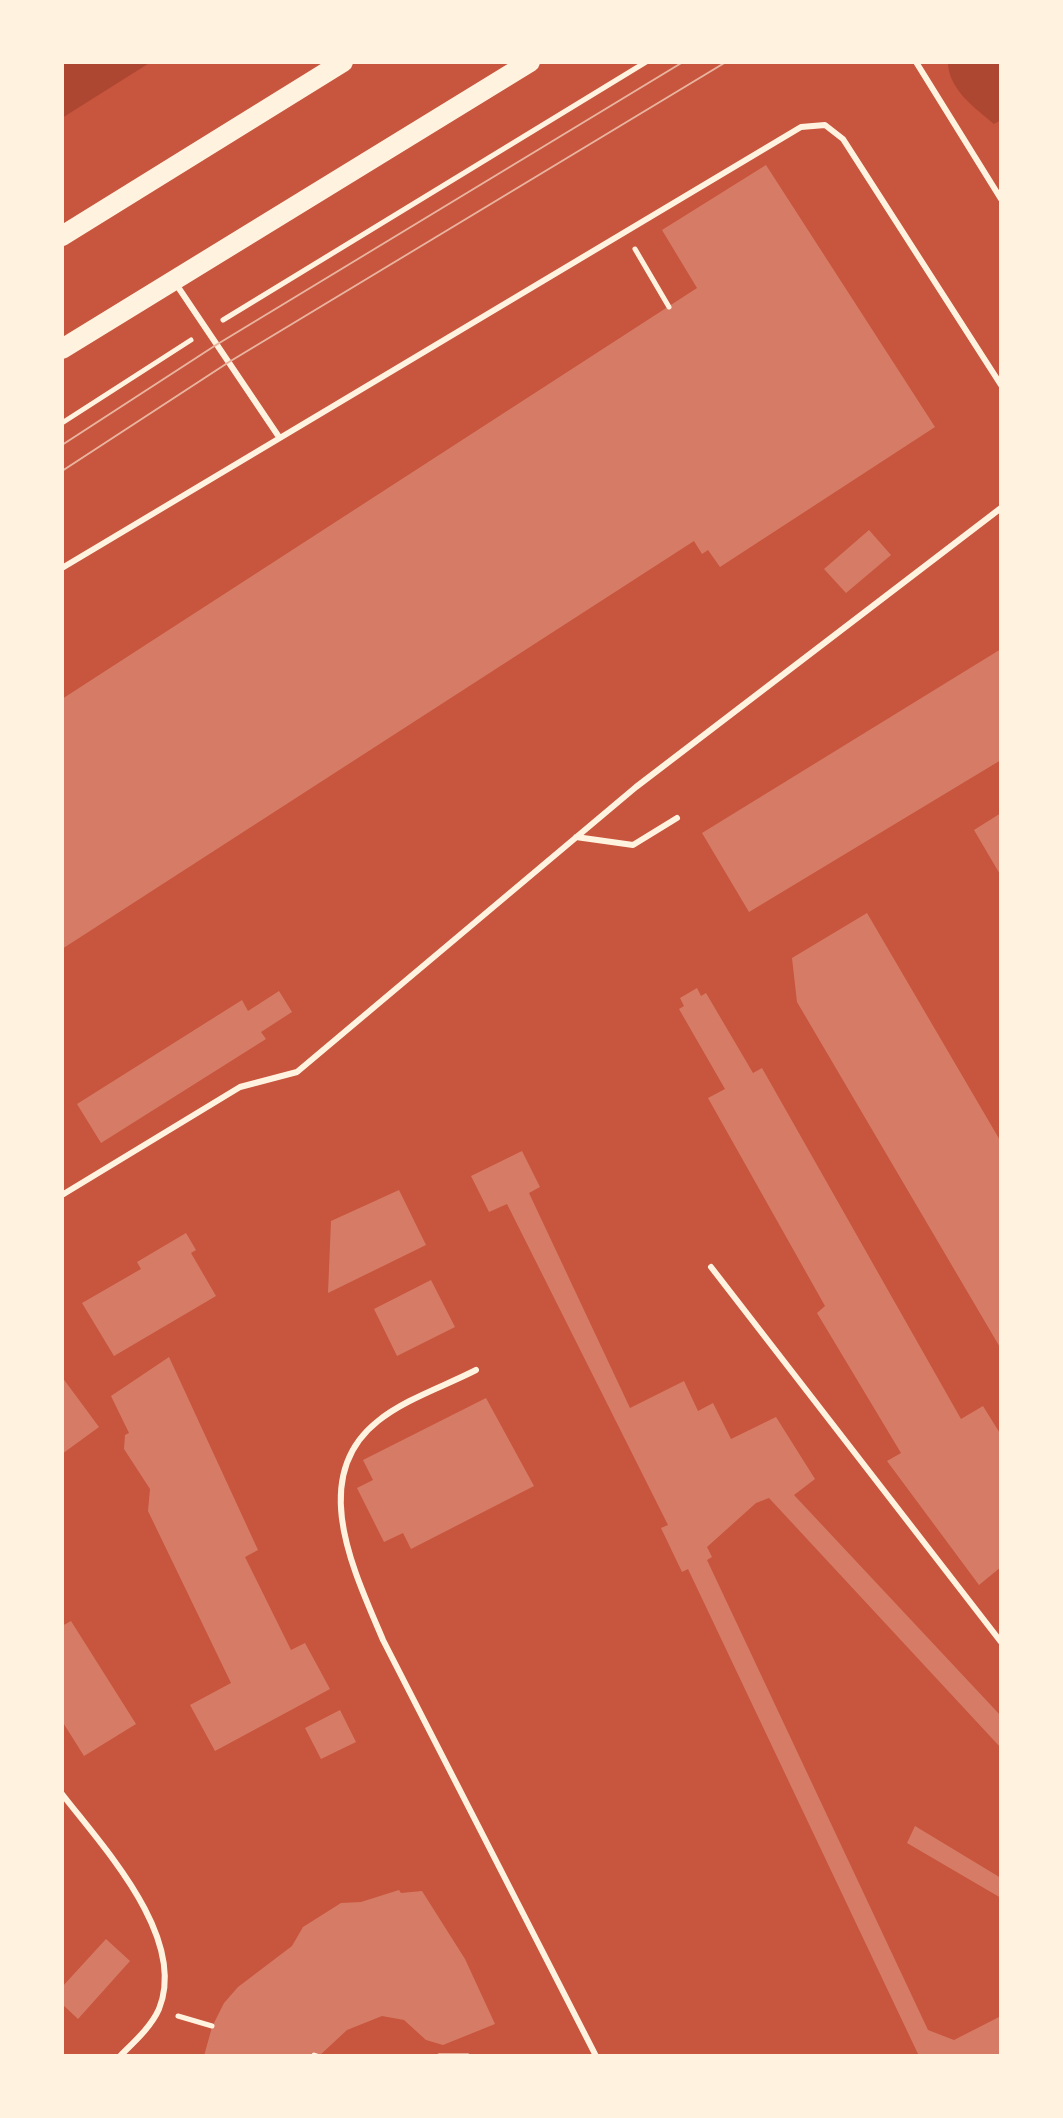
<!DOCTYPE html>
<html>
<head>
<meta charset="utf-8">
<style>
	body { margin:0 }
	#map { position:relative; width:1063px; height:2118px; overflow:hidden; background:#c8553d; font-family:"Work Sans",sans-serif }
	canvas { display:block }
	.frame { position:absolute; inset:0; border:64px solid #fff3e0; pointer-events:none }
</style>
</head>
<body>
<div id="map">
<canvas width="1063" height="2118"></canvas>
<div class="frame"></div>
</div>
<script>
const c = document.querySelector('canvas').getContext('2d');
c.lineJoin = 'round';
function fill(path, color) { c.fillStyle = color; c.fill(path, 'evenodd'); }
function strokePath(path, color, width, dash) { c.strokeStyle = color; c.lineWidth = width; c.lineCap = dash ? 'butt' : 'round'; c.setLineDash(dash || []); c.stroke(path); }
fill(new Path2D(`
	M 62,62 L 151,62 L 62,118 Z
	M 948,62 L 1001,62 L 1001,120 L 994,124 C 975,108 948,89 948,62 Z`), '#ae4732');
fill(new Path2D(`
	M 766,165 L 935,427 L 720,567 L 708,550 L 702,554 L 694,541 L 62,949 L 62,699 L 697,288 L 662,230 Z
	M 869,530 L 891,555 L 846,593 L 824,569 Z
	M 1001,649 L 1001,760 L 749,912 L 702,833 Z
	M 1001,813 L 1001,876 L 974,830 Z
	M 867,913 L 1001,1142 L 1001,1349 L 797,1002 L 792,958 Z
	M 697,988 L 701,996 L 706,993 L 753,1073 L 762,1068 L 961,1419 L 983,1406 L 1001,1435 L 1001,1567 L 979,1585 L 887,1461 L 901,1453 L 817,1313 L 825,1306 L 708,1098 L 725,1089 L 679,1009 L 684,1006 L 680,998 Z
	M 279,991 L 292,1012 L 261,1032 L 266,1039 L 101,1143 L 77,1104 L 242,1000 L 248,1011 Z
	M 522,1151 L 540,1187 L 529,1193 L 630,1408 L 684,1381 L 698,1411 L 713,1403 L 731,1439 L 776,1417 L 815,1479 L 794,1495 L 1001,1716 L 1001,1748 L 769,1498 L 756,1503 L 707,1547 L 712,1557 L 707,1560 L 928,2030 L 954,2040 L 1001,2016 L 1001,2056 L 919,2056 L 688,1569 L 682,1572 L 661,1528 L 668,1525 L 507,1204 L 489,1212 L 471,1176 Z
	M 399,1190 L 426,1245 L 328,1293 L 331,1221 Z
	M 186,1233 L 196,1250 L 191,1253 L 216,1296 L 114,1356 L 82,1303 L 141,1269 L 137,1262 Z
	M 431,1280 L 455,1327 L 397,1356 L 374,1309 Z
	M 169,1357 L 258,1550 L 245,1557 L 291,1650 L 305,1643 L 330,1689 L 215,1751 L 190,1705 L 231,1683 L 148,1511 L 150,1489 L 124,1449 L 125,1435 L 129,1433 L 111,1396 Z
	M 62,1377 L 99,1427 L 62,1454 Z
	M 486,1398 L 534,1486 L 411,1549 L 403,1533 L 384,1542 L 357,1488 L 373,1480 L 363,1460 Z
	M 71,1621 L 136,1724 L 84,1756 L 62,1721 L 62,1626 Z
	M 340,1710 L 356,1742 L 321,1759 L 305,1728 Z
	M 915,1826 L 1001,1878 L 1001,1898 L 907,1843 Z
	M 399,1890 L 401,1893 L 422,1891 L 465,1959 L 495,2024 L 443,2045 L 426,2040 L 404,2020 L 382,2016 L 347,2030 L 319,2056 L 204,2056 L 212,2027 L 224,2003 L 238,1987 L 292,1946 L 303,1927 L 341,1903 L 361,1902 Z
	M 106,1939 L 130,1961 L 78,2019 L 62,2004 L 62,1987 Z`), '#d67c66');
strokePath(new Path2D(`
	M 635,249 L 669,307
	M 223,320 L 646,62
	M 62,423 L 191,340
	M 178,2016 L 212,2026
	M 314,2055 L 317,2056
	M 439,2056 L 468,2056`), '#fff3e0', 5);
strokePath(new Path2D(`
	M 916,62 L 1001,199
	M 176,284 L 279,437
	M 62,568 L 801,127 L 825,125 L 843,139 L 1001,385
	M 576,837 L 633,845 L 677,818
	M 62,1195 L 240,1087 L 297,1072 L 636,787 L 1001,508
	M 711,1267 L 1001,1642
	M 476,1370 C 445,1386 405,1399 378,1421 C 307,1477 354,1571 383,1640 L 596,2056
	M 62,1794 C 102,1846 188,1937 159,2009 C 151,2027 134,2042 120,2056`), '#fff3e0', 6);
strokePath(new Path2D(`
	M 62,236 L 343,62
	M 62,349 L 530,62`), '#fff3e0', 20);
strokePath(new Path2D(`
	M 62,445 L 216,345 L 683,62
	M 62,471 L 229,362 L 726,62`), '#e9b49f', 2);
</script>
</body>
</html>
